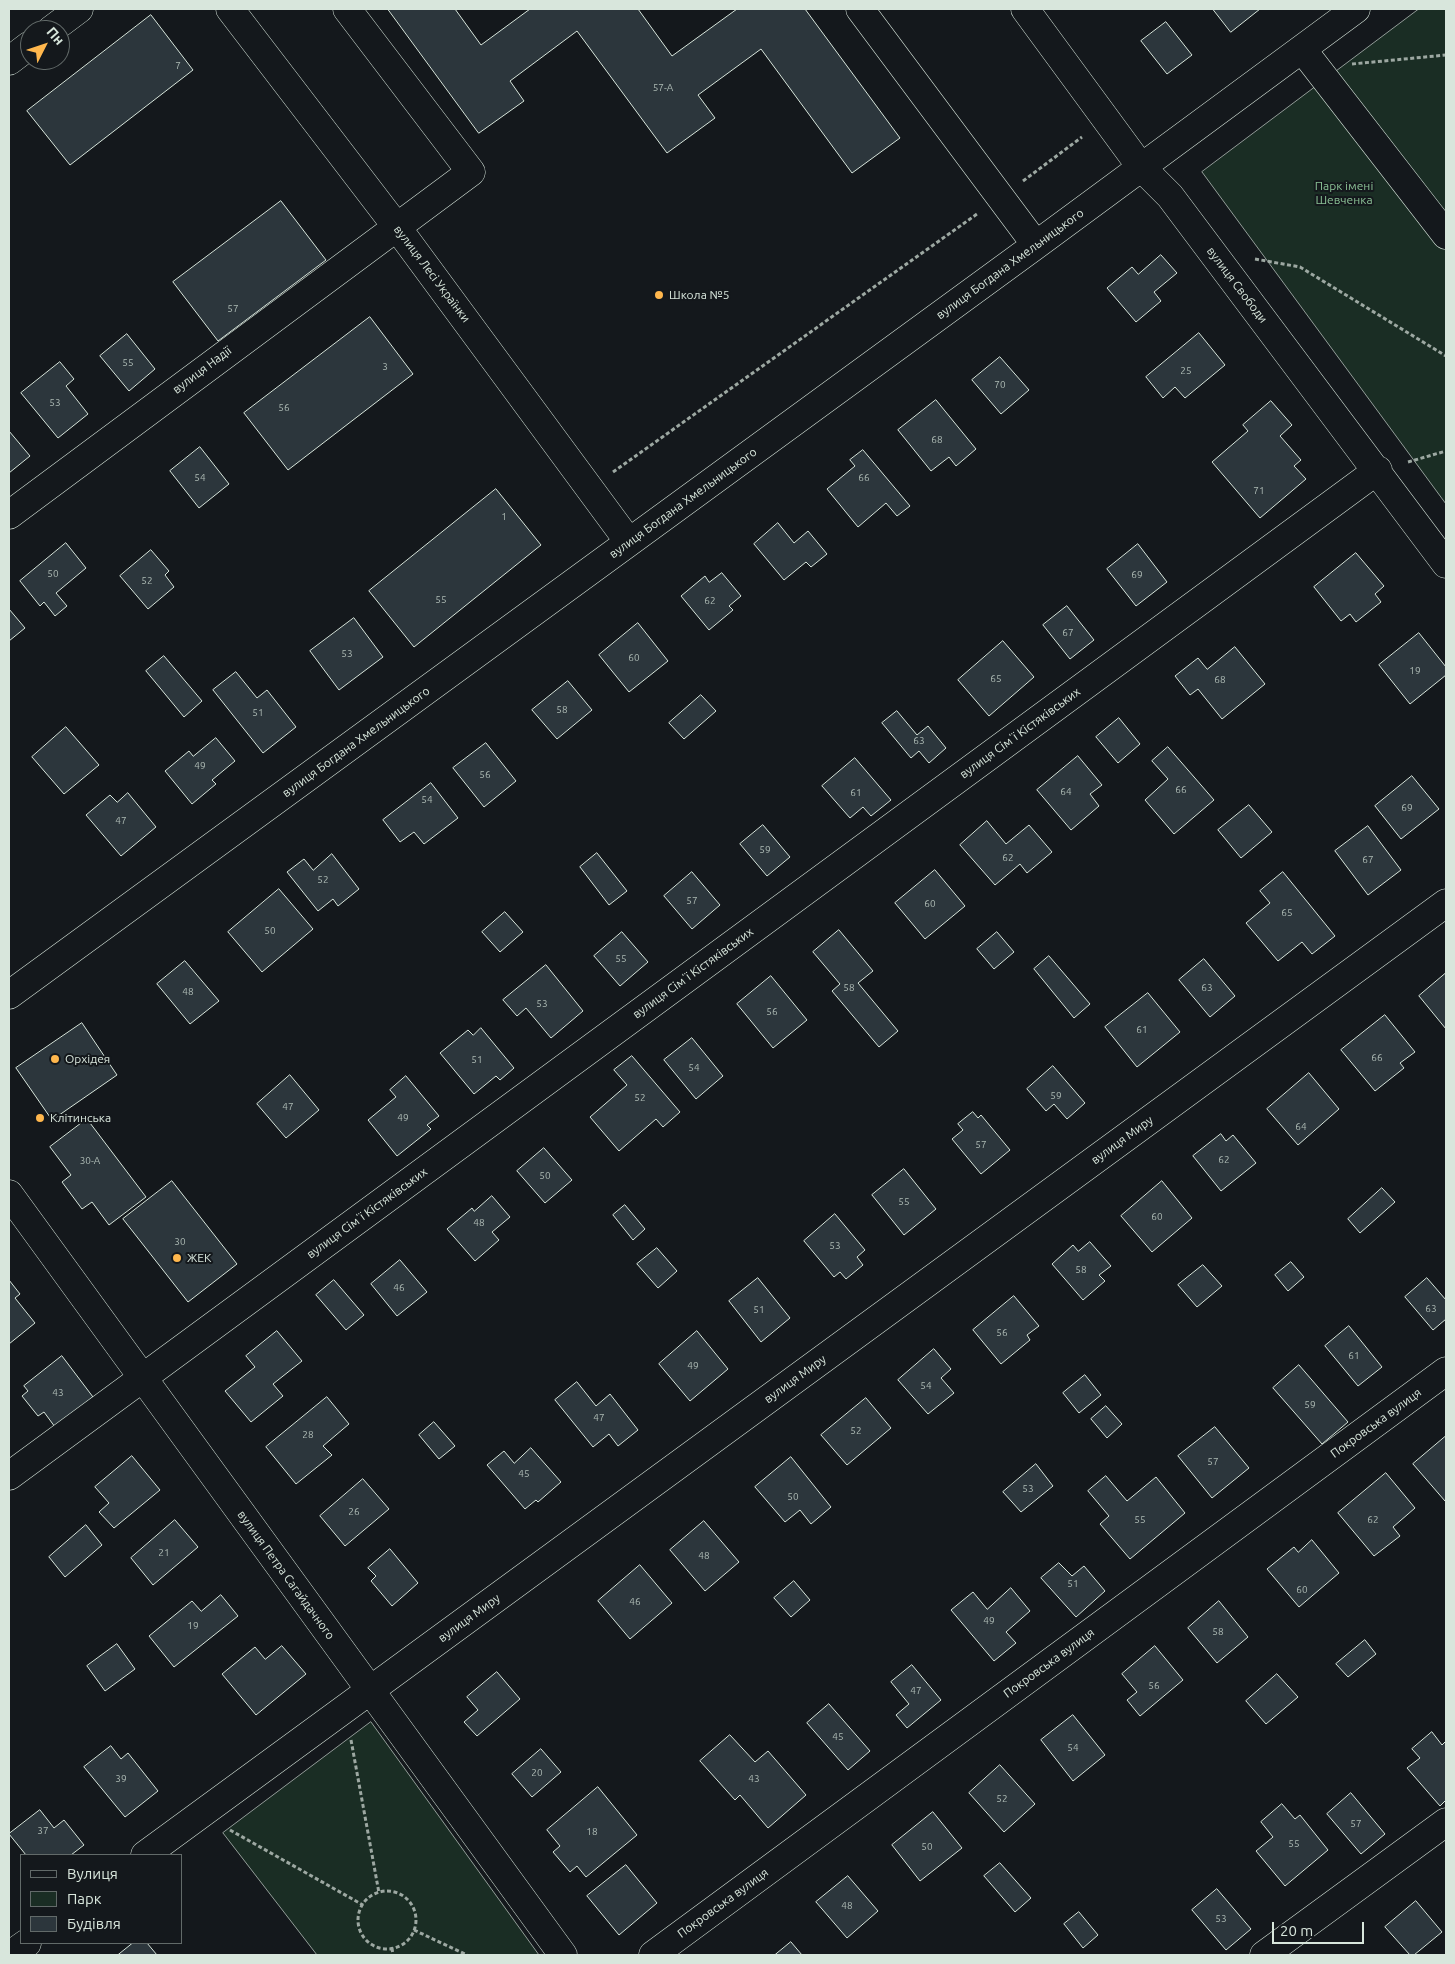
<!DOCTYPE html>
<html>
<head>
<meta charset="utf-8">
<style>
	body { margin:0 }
	#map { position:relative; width:1455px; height:1964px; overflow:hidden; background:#14181c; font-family:Ubuntu,sans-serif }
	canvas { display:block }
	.frame { position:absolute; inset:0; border:10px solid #d8e6dc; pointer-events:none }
	.legend { position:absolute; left:20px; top:1854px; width:162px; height:90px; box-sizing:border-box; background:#14181c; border:1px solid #626a69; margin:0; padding:6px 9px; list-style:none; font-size:15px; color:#d8e6dc }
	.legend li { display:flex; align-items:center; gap:10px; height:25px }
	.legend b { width:25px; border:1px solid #626a69 }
	.north { position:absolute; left:20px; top:20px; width:50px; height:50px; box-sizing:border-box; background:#14181c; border:1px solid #626a69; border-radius:50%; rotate:49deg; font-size:14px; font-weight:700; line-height:20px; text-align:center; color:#d8e6dc }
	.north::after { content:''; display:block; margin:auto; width:18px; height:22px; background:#ffb74d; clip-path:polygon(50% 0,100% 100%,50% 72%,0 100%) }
	.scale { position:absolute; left:1272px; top:1922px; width:92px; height:22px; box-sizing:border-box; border:2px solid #d8e6dc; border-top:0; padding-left:6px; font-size:15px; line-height:18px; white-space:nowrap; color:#d8e6dc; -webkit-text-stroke:4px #14181c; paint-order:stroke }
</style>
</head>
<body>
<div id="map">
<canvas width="1455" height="1964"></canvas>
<div class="frame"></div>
<ul class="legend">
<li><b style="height:6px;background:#14181c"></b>Вулиця</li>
<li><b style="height:14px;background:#1a2d24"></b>Парк</li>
<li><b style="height:14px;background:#2c363c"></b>Будівля</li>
</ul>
<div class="north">Пн</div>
<div class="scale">20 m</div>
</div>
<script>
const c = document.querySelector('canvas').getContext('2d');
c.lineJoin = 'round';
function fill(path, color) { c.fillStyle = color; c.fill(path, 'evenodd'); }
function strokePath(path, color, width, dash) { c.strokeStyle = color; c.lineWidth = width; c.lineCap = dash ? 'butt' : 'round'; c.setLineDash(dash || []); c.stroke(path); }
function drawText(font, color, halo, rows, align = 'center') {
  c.font = font + ' Ubuntu,sans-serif'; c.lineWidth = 4; c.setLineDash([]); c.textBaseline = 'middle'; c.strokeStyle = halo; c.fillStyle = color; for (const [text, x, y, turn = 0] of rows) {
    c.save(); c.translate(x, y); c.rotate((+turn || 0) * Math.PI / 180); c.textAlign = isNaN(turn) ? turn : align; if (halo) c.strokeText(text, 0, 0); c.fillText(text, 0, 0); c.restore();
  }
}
const green = new Path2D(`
	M 1419,9 L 1446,9 L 1446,504 L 1202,172 Z
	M 371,1722 L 539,1955 L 317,1955 L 223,1833 Z`);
fill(green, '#1a2d24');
strokePath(green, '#939e99', 1);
const building = new Path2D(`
	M 388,9 L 455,9 L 481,45 L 530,9 L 638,9 L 672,56 L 737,9 L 805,9 L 900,138 L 852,173 L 761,49 L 698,95 L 715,118 L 667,153 L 577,31 L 510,81 L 524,101 L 479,133 Z
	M 1213,9 L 1260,9 L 1231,32 Z
	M 151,15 L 193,70 L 70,165 L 27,111 Z
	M 1166,22 L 1192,55 L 1167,74 L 1141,41 Z
	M 281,201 L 326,260 L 218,341 L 173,282 Z
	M 1161,255 L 1177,273 L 1154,292 L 1161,301 L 1136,322 L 1107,288 L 1132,267 L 1138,274 Z
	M 370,317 L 413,374 L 288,470 L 244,413 Z
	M 1199,333 L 1225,365 L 1185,398 L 1175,387 L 1163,398 L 1146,377 Z
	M 127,334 L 155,369 L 129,391 L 100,356 Z
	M 1000,357 L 1029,390 L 1001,414 L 972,380 Z
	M 60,362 L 74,379 L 66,386 L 88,414 L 58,438 L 21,393 Z
	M 936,400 L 976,449 L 956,466 L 949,457 L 931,471 L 898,430 Z
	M 1271,401 L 1292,425 L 1280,436 L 1301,460 L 1294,466 L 1306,479 L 1260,518 L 1212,462 L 1248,431 L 1243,425 Z
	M 9,431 L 30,456 L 9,473 Z
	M 200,447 L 229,484 L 199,508 L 170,471 Z
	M 863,450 L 910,506 L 897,516 L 886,503 L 858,527 L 827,489 L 855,466 L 850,460 Z
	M 496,489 L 541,545 L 414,647 L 369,591 Z
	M 778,523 L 794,543 L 808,531 L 827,554 L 811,567 L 806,562 L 784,580 L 754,544 Z
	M 66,543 L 86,568 L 56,593 L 67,606 L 55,616 L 44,602 L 40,606 L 20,581 Z
	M 1138,544 L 1167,582 L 1136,606 L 1107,569 Z
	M 151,550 L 169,571 L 165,575 L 174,587 L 148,609 L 120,576 Z
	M 1356,553 L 1384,586 L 1375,594 L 1381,602 L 1356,622 L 1350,614 L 1341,621 L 1314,587 Z
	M 722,573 L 741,596 L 729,606 L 733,610 L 709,630 L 681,596 L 705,576 L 709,582 Z
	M 1067,606 L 1094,640 L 1070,659 L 1043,625 Z
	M 9,609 L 25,628 L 9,641 Z
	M 354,618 L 383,657 L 339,690 L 310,651 Z
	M 638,623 L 668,661 L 629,692 L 599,655 Z
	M 1419,633 L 1446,667 L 1446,675 L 1410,704 L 1379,665 Z
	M 1003,641 L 1034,677 L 989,716 L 958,680 Z
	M 1235,647 L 1265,684 L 1222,719 L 1198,689 L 1190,695 L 1175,676 L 1198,658 L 1207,669 Z
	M 164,656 L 202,701 L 184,717 L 146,671 Z
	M 236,672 L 257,698 L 267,690 L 296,727 L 263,753 L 213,690 Z
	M 568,681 L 592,710 L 557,739 L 532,710 Z
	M 701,695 L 716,711 L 684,739 L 669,723 Z
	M 897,711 L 917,735 L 928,726 L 946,748 L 929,763 L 919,751 L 911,758 L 882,723 Z
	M 1119,718 L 1140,744 L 1118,763 L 1096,737 Z
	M 66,727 L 99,765 L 64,794 L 32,757 Z
	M 216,738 L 235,761 L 212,780 L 216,784 L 192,804 L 165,771 L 189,751 L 193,756 Z
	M 486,743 L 516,781 L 484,807 L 453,768 Z
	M 1168,747 L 1214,800 L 1174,834 L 1145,800 L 1168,779 L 1152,761 Z
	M 1078,756 L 1102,785 L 1090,794 L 1099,806 L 1071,830 L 1037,790 Z
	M 855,758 L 891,800 L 871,816 L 863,807 L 850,818 L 822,786 Z
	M 1412,776 L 1439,809 L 1401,839 L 1375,806 Z
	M 431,783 L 458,818 L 424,844 L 414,832 L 400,842 L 383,820 Z
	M 128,793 L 156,827 L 121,856 L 86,815 L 110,795 L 117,802 Z
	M 1249,805 L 1272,832 L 1241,858 L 1218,830 Z
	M 987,821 L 1006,844 L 1029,825 L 1052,852 L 1027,873 L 1020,864 L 995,885 L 960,845 Z
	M 763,825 L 790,857 L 767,876 L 740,844 Z
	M 1368,826 L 1401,870 L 1368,895 L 1335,851 Z
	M 597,853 L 627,891 L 609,905 L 580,867 Z
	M 332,854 L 359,889 L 338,906 L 333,899 L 318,911 L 287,872 L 304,859 L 313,870 Z
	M 935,870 L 965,906 L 925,939 L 895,903 Z
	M 692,872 L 720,905 L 692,929 L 664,896 Z
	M 1283,872 L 1335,936 L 1312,954 L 1302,942 L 1278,961 L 1246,923 L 1270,903 L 1260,891 Z
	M 279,889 L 313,929 L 262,972 L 228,932 Z
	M 505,912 L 523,932 L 500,952 L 482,932 Z
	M 839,930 L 873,971 L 858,983 L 898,1031 L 879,1047 L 832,991 L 840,984 L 813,952 Z
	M 622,932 L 648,962 L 620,986 L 594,956 Z
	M 997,932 L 1014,952 L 994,969 L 977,949 Z
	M 1049,956 L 1090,1004 L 1074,1018 L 1034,969 Z
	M 1204,959 L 1235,996 L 1210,1017 L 1179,980 Z
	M 185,961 L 219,1001 L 190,1024 L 157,984 Z
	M 546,965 L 583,1011 L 551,1038 L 526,1008 L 517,1016 L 503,1000 Z
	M 1446,973 L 1446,1029 L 1419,996 Z
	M 771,976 L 807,1020 L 773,1048 L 737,1004 Z
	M 1148,993 L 1180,1032 L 1137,1067 L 1105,1027 Z
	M 1385,1015 L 1415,1052 L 1400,1063 L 1404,1068 L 1375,1091 L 1341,1050 Z
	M 82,1023 L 117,1075 L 52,1120 L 16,1068 Z
	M 481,1028 L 514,1068 L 500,1080 L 496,1076 L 474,1094 L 440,1053 L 468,1030 L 473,1035 Z
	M 692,1038 L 723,1076 L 696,1099 L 664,1060 Z
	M 632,1056 L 680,1112 L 663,1127 L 656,1119 L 619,1151 L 590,1117 L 627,1085 L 614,1070 Z
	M 1053,1066 L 1085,1103 L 1067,1119 L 1054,1104 L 1046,1111 L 1027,1089 Z
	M 1309,1073 L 1339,1109 L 1298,1145 L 1267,1109 Z
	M 290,1075 L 319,1110 L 286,1138 L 257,1104 Z
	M 406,1076 L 439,1116 L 427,1125 L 431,1129 L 397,1156 L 368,1120 L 396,1097 L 390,1090 Z
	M 973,1112 L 978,1118 L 981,1115 L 1010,1150 L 981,1174 L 952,1139 L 963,1130 L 958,1124 Z
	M 87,1119 L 146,1197 L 109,1225 L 92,1202 L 82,1209 L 62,1182 L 71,1175 L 50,1147 Z
	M 1221,1134 L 1226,1141 L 1233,1135 L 1256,1163 L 1221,1191 L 1193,1156 Z
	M 544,1148 L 572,1180 L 545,1203 L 517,1171 Z
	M 904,1169 L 936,1209 L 904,1235 L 872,1195 Z
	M 172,1181 L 237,1264 L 188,1302 L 123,1219 Z
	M 1162,1181 L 1192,1218 L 1152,1252 L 1121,1216 Z
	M 1382,1188 L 1395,1202 L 1360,1233 L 1348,1219 Z
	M 492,1196 L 510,1217 L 492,1232 L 499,1240 L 475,1261 L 447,1229 L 472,1208 L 474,1211 Z
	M 625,1205 L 645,1229 L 633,1240 L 613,1215 Z
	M 835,1214 L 865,1250 L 857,1257 L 863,1265 L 846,1279 L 840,1272 L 834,1277 L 804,1241 Z
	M 1090,1242 L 1111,1266 L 1099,1275 L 1105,1281 L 1083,1300 L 1052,1264 L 1073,1245 L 1078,1251 Z
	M 657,1248 L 677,1271 L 658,1288 L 637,1264 Z
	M 400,1260 L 427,1292 L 397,1316 L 371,1284 Z
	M 1291,1262 L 1304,1277 L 1288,1291 L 1275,1275 Z
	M 1203,1265 L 1222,1286 L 1197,1307 L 1178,1285 Z
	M 758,1278 L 790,1318 L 761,1342 L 729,1301 Z
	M 1427,1278 L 1446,1300 L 1446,1319 L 1433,1330 L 1405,1297 Z
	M 9,1280 L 20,1294 L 15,1298 L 35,1323 L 9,1344 Z
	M 334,1280 L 364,1315 L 346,1330 L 316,1295 Z
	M 1014,1296 L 1039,1326 L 1027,1335 L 1030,1340 L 1001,1364 L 973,1330 Z
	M 1349,1326 L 1382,1367 L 1358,1386 L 1325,1346 Z
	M 277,1331 L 302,1361 L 273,1384 L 283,1396 L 251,1422 L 225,1391 L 255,1367 L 246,1356 Z
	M 697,1331 L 728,1369 L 690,1401 L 659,1364 Z
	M 934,1349 L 951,1369 L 941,1378 L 954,1393 L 928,1414 L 898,1380 Z
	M 62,1356 L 93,1397 L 55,1427 L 44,1412 L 38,1416 L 22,1396 L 28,1391 L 24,1386 Z
	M 1299,1365 L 1348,1422 L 1322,1444 L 1273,1388 Z
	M 1085,1375 L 1101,1395 L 1079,1413 L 1063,1393 Z
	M 577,1382 L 596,1406 L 610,1394 L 638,1430 L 618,1446 L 609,1434 L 593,1447 L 555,1400 Z
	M 327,1397 L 349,1424 L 323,1446 L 332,1455 L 296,1484 L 266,1447 Z
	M 866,1398 L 891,1428 L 847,1465 L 821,1435 Z
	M 1106,1406 L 1122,1424 L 1107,1438 L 1091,1419 Z
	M 434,1422 L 455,1446 L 439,1459 L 419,1435 Z
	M 1215,1427 L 1249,1468 L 1212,1498 L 1178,1456 Z
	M 1446,1436 L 1446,1499 L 1445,1501 L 1413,1464 Z
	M 531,1448 L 561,1482 L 538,1502 L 536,1500 L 525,1509 L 487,1465 L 504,1451 L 514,1463 Z
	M 132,1456 L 160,1490 L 114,1528 L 99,1512 L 109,1503 L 95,1487 Z
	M 791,1457 L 831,1507 L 811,1524 L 800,1510 L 785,1522 L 755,1487 Z
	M 1036,1464 L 1053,1486 L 1021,1512 L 1003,1492 Z
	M 1386,1473 L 1415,1508 L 1393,1527 L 1400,1536 L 1374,1556 L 1338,1513 Z
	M 1106,1476 L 1127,1501 L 1156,1477 L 1185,1513 L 1130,1559 L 1100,1524 L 1109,1516 L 1088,1491 Z
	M 363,1479 L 389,1509 L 345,1546 L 320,1516 Z
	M 175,1520 L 198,1547 L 153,1585 L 131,1558 Z
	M 704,1521 L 739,1562 L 705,1591 L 670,1550 Z
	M 86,1525 L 102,1545 L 65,1577 L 49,1557 Z
	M 1312,1540 L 1339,1573 L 1299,1607 L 1267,1569 L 1294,1547 L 1298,1552 Z
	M 390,1549 L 418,1583 L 392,1606 L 371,1581 L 376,1576 L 368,1568 Z
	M 1059,1563 L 1072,1576 L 1084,1566 L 1105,1591 L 1076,1617 L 1041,1578 Z
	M 640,1565 L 672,1603 L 630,1639 L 598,1601 Z
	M 794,1581 L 810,1600 L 791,1617 L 774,1598 Z
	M 1011,1588 L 1030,1611 L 1006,1632 L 1016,1643 L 994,1661 L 951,1610 L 973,1592 L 987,1609 Z
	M 221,1595 L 238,1616 L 174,1667 L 149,1636 L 192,1601 L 201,1611 Z
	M 1219,1601 L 1248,1637 L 1217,1663 L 1188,1628 Z
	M 1365,1640 L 1376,1654 L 1348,1677 L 1336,1664 Z
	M 117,1644 L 135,1669 L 105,1691 L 87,1666 Z
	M 282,1646 L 306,1674 L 256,1715 L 222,1674 L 255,1647 L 265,1659 Z
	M 1155,1646 L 1183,1680 L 1140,1716 L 1127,1700 L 1137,1692 L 1122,1674 Z
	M 912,1665 L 941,1700 L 907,1728 L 896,1715 L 909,1704 L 891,1682 Z
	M 497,1672 L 520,1699 L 477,1736 L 464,1722 L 478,1710 L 467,1697 Z
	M 1277,1674 L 1298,1697 L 1266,1724 L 1246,1701 Z
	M 829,1704 L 870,1751 L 848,1770 L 807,1723 Z
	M 1073,1715 L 1105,1755 L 1073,1781 L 1041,1740 Z
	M 1432,1732 L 1442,1745 L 1446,1741 L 1446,1800 L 1440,1806 L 1407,1768 L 1420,1758 L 1412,1749 Z
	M 730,1735 L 755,1762 L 768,1751 L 806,1795 L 768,1828 L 740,1795 L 735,1800 L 700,1761 Z
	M 111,1746 L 121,1759 L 128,1753 L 158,1791 L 125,1817 L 84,1767 Z
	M 541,1749 L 561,1772 L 532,1797 L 512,1774 Z
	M 1000,1765 L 1035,1804 L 1004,1832 L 969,1793 Z
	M 598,1787 L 637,1835 L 586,1877 L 577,1866 L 570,1872 L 553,1852 L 560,1846 L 547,1830 Z
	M 1351,1793 L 1385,1834 L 1361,1854 L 1327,1814 Z
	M 1282,1804 L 1295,1819 L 1300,1815 L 1328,1850 L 1285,1886 L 1256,1851 L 1273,1837 L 1261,1822 Z
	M 40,1810 L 54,1828 L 64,1820 L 84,1845 L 71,1855 L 26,1855 L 9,1834 Z
	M 933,1812 L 962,1848 L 920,1881 L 892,1845 Z
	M 1000,1863 L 1031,1898 L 1015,1912 L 984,1876 Z
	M 626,1865 L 657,1903 L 619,1935 L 587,1896 Z
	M 848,1876 L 878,1911 L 847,1938 L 816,1902 Z
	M 1217,1889 L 1251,1929 L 1226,1950 L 1192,1910 Z
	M 1416,1901 L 1442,1932 L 1414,1955 L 1410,1955 L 1385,1927 Z
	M 1079,1912 L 1098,1935 L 1083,1948 L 1064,1924 Z
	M 791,1942 L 802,1955 L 775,1955 Z
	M 133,1943 L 147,1943 L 157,1955 L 118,1955 Z`);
fill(building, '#2c363c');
strokePath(building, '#d8e6dc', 1);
const minor = new Path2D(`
	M 230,9 L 396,226 L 629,542
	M 860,9 L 1036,245
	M 1025,9 L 1141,167 L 1170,196 L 1446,564
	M 51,30 L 79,9
	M 1302,49 L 1446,235
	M 9,61 L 30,45
	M 9,515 L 471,172 L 347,9
	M 9,995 L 1036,245 L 1356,9
	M 9,1194 L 563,1955
	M 9,1476 L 1378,470
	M 145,1855 L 1446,903
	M 10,1955 L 27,1943
	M 653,1955 L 1446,1371
	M 1264,1955 L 1446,1822`);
strokePath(minor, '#d8e6dc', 29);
strokePath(new Path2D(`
	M 1352,64 L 1446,55
	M 1023,181 L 1082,137
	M 1255,259 L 1300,267 L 1446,356
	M 1408,462 L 1446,451
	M 613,472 L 977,214
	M 351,1740 L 379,1893
	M 230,1830 L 363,1905
	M358 1920a29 29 0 1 1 58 0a29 29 0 1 1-58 0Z
	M 414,1930 L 467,1955
	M 392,1948 L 393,1955`), '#9da8a2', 3, [4, 2.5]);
strokePath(minor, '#14181c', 28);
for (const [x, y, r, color] of [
	[659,295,5,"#ffb74d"],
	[55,1059,5,"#ffb74d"],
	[40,1118,5,"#ffb74d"],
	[177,1258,5,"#ffb74d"]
]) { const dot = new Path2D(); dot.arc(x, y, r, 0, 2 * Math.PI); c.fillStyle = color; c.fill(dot); strokePath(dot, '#14181c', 2); }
drawText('10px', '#adbab4', null, [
	["7",178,66],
	["57-А",663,88],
	["57",233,309],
	["55",128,363],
	["3",385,367],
	["25",1186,371],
	["70",1000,385],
	["53",55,403],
	["56",284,408],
	["68",937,440],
	["54",200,478],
	["66",864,478],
	["71",1259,491],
	["1",504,517],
	["50",53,574],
	["69",1137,575],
	["52",147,581],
	["55",441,600],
	["62",710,601],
	["67",1068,633],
	["53",347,654],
	["60",634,658],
	["19",1415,671],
	["65",996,679],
	["68",1220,680],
	["58",562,710],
	["51",258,713],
	["63",919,741],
	["49",200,766],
	["56",485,775],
	["66",1181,790],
	["64",1066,792],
	["61",856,793],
	["54",427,800],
	["69",1407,808],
	["47",121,821],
	["59",765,850],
	["62",1008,858],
	["67",1368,860],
	["52",323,880],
	["57",692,901],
	["60",930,904],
	["65",1287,913],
	["50",270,931],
	["55",621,959],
	["58",849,988],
	["63",1207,988],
	["48",188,992],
	["53",542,1004],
	["56",772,1012],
	["61",1142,1030],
	["66",1377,1058],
	["51",477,1060],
	["54",694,1068],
	["59",1056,1096],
	["52",640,1098],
	["47",288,1107],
	["49",403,1118],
	["64",1301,1127],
	["57",981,1145],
	["62",1224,1160],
	["30-А",90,1161],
	["50",545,1176],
	["55",904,1202],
	["60",1157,1217],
	["48",479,1223],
	["30",180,1242],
	["53",835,1246],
	["58",1081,1270],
	["46",399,1288],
	["63",1431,1309],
	["51",759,1310],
	["56",1002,1333],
	["61",1354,1356],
	["49",693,1366],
	["54",926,1386],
	["43",58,1393],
	["59",1310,1405],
	["47",599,1418],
	["52",856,1431],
	["28",308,1435],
	["57",1213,1462],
	["45",524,1474],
	["53",1028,1489],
	["50",793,1497],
	["26",354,1512],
	["55",1140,1520],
	["62",1373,1520],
	["21",164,1553],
	["48",704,1556],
	["51",1073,1584],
	["60",1302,1590],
	["46",635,1602],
	["49",989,1621],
	["19",193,1626],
	["58",1218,1632],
	["56",1154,1686],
	["47",916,1691],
	["45",838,1737],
	["54",1073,1748],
	["20",537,1773],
	["39",121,1779],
	["43",754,1779],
	["52",1002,1799],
	["57",1356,1824],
	["37",43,1831],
	["18",592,1832],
	["55",1294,1844],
	["50",927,1847],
	["48",847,1906],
	["53",1221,1919]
]);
drawText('12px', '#8ac095', '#14181c', [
	["Парк імені",1344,186],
	["Шевченка",1344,200]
]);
drawText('12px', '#d8e6dc', '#14181c', [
	["вулиця Богдана Хмельницького",1010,264,-36],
	["вулиця Лесі Українки",432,274,53],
	["вулиця Свободи",1237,285,53],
	["вулиця Надії",202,370,-37],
	["вулиця Богдана Хмельницького",683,503,-36],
	["вулиця Сімʼї Кістяківських",1020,733,-36],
	["вулиця Богдана Хмельницького",356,742,-36],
	["вулиця Сімʼї Кістяківських",693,973,-36],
	["вулиця Миру",1122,1140,-36],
	["вулиця Сімʼї Кістяківських",367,1213,-36],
	["вулиця Миру",795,1379,-36],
	["Покровська вулиця",1376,1423,-36],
	["вулиця Петра Сагайдачного",286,1575,54],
	["вулиця Миру",469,1618,-36],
	["Покровська вулиця",1049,1663,-36],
	["Покровська вулиця",723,1903,-36]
]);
drawText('12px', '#d8e6dc', '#14181c', [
	["Школа №5",669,295],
	["Орхідея",65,1059],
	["Клітинська",50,1118],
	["ЖЕК",187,1258]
], 'left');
</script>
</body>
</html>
